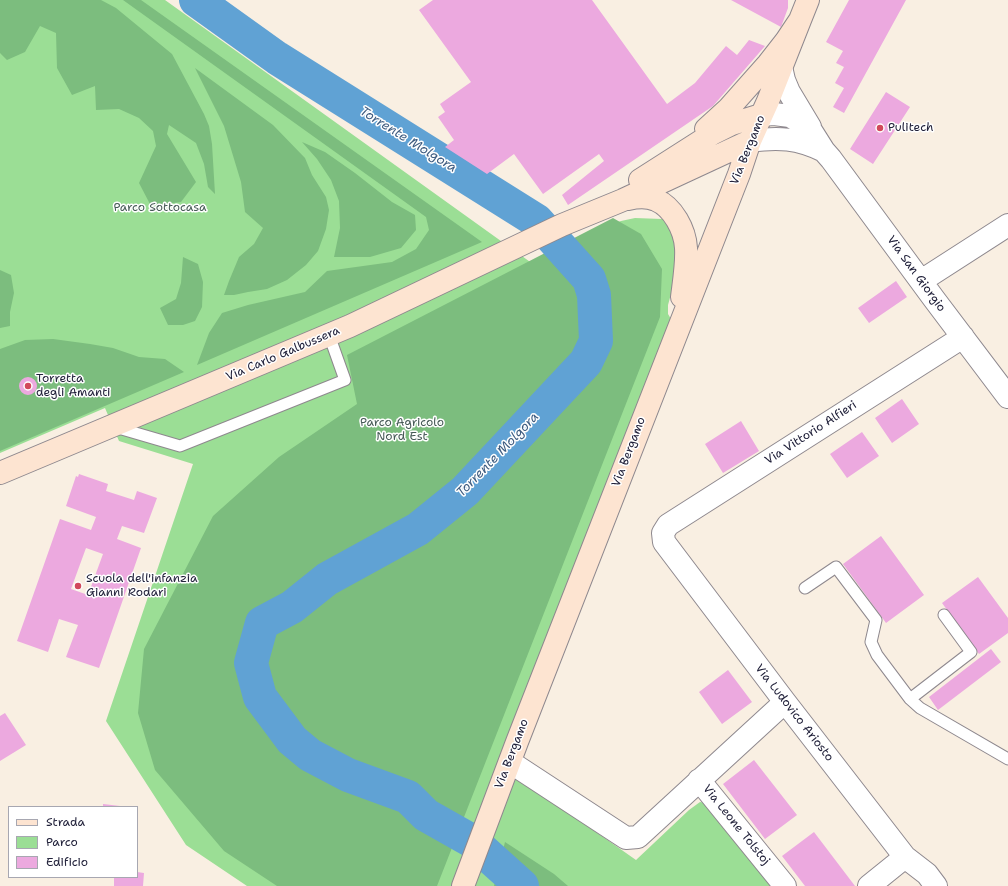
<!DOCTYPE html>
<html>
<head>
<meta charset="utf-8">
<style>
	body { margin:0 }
	#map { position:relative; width:1008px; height:886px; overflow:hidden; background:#f9efe2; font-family:"Shantell Sans",sans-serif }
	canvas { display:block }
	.legend { position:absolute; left:8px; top:806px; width:130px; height:72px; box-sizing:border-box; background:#fff; border:1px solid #a7a7b1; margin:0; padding:5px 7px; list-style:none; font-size:12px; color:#22223b }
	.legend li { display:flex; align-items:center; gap:8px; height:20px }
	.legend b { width:20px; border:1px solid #a7a7b1 }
</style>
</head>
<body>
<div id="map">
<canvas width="1008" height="886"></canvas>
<ul class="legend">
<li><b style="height:5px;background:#fde4d1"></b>Strada</li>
<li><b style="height:11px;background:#9bde95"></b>Parco</li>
<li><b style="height:11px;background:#eca9df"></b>Edificio</li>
</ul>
</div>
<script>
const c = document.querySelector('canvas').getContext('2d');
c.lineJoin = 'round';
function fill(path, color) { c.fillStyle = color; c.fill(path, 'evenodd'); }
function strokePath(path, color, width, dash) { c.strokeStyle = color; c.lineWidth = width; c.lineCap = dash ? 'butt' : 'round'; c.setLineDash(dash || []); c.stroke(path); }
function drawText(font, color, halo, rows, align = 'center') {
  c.font = font + ' "Shantell Sans",sans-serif'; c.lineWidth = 3; c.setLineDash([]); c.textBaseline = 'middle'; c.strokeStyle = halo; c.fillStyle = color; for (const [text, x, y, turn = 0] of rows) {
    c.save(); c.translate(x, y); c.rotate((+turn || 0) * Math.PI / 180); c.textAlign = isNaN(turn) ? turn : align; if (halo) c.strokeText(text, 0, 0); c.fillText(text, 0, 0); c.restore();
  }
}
fill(new Path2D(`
	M 0,0 L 165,0 L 533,264 L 610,225 L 621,221 L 635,218 L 662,219 L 668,224 L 677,237 L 680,261 L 668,305 L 668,314 L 671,319 L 499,764 L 636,860 L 689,810 L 700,802 L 706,803 L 774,886 L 247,886 L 186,845 L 106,721 L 193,464 L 119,441 L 105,408 L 0,453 Z`), '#9bde95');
fill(new Path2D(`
	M 0,0 L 101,0 L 116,8 L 172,54 L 204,114 L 209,126 L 212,144 L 215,194 L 208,187 L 204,164 L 196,143 L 169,125 L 167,134 L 196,182 L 181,202 L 151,206 L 139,183 L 156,146 L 153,131 L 139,118 L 119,109 L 96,110 L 95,86 L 72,95 L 57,68 L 56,33 L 40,26 L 25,52 L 7,60 L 0,53 Z
	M 123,0 L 141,0 L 482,242 L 197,365 L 209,333 L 222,313 L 248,305 L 305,292 L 327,271 L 392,262 L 416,249 L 429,230 L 426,217 Z
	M 195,68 L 273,125 L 305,158 L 312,175 L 326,197 L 329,210 L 326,229 L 318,251 L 306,265 L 287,280 L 267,289 L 248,292 L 234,295 L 224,295 L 229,281 L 239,257 L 254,244 L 263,228 L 245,212 L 241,182 L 224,126 Z
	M 302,142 L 325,152 L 355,173 L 392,202 L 415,215 L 416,230 L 401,248 L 370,257 L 334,257 L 340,228 L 339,201 L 331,180 L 317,159 Z
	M 613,218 L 641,234 L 662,269 L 660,317 L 437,886 L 277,886 L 224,851 L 155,770 L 138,713 L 144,649 L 213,516 L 279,457 L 357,404 L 347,355 Z
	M 183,257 L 198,264 L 203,282 L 202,307 L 195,321 L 183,325 L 168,325 L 160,308 L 176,299 L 181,283 Z
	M 0,270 L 11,275 L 14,293 L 10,312 L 10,326 L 0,328 Z
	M 53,339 L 90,344 L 113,348 L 139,357 L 165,359 L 184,372 L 0,451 L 0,349 L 25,340 Z
	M 505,842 L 554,874 L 568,886 L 494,886 Z`), '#7cbd7e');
strokePath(new Path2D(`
	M 196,0 L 277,58 L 537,221 L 589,279 L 594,295 L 596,341 L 586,362 L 465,491 L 418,529 L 327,579 L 292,607 L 262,623 L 251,663 L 260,697 L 292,740 L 310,755 L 348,775 L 408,797 L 426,815 L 472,841 L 522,886`), '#60a2d4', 34);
fill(new Path2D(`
	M 433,0 L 592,0 L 667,104 L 695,83 L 726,46 L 737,55 L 749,40 L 765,46 L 713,106 L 568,205 L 562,195 L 604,161 L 599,154 L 543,194 L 514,154 L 487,174 L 445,147 L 454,140 L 438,117 L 445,112 L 440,104 L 471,82 L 419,10 Z
	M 731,0 L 788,0 L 788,8 L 781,27 Z
	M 849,0 L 906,0 L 844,113 L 833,107 L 844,88 L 835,83 L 844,67 L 836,63 L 843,51 L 826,42 Z
	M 886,92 L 910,107 L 873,164 L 850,149 Z
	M 896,281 L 907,297 L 869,323 L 858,308 Z
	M19 386a9 9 0 1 1 18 0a9 9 0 1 1-18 0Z
	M 902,399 L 919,424 L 892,443 L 875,418 Z
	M 741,421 L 759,451 L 723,473 L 705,444 Z
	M 862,432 L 879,456 L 847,478 L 830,454 Z
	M 79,474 L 108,484 L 106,491 L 134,500 L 137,491 L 157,498 L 144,533 L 122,526 L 117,539 L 141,548 L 99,668 L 66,657 L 78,625 L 59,619 L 48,652 L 17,641 L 60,519 L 91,530 L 96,517 L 66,506 L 76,476 L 78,477 ZM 86,548 L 103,554 L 88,595 L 71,589 Z
	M 881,536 L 924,595 L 886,623 L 843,564 Z
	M 978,577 L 1008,618 L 1008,633 L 979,654 L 942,603 Z
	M 991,649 L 1001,662 L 938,710 L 929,697 Z
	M 728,670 L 752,702 L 722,724 L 699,692 Z
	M 5,713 L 26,745 L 0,761 L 0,716 Z
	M 754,760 L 797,815 L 765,839 L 723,784 Z
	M 103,804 L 120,806 L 120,807 L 103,807 Z
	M 814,832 L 855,886 L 805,886 L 782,856 Z
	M 137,872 L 144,873 L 143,886 L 114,886 L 114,877 L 137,877 Z`), '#eca9df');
const lane = new Path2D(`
	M 115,427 L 180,446 L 345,380 L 329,335
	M 805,588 L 836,567 L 876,620 L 871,642 L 877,655 L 910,699 L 920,708 L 1008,759
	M 910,699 L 971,652 L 944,615`);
const street = new Path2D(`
	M 781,67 L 784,80 L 789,92 L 810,127
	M 761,115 L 774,114 L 790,116 L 800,122 L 812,132 L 824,151 L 831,159 L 934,299 L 1008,397
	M 750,141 C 778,137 798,138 824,151
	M 921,281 L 1008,225
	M 510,762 L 626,838 L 638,837 L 785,702
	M 699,780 L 785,886
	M 869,886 L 905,857
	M 936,886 L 927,874 L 905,857 L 785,702 L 664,542 L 663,533 L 668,525 L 963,337`);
const secondary = new Path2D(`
	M 706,129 L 729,108 L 768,64 L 786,41 L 800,20 L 808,0
	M 640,180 L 712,134 L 732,124 L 761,115
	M 628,199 C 637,197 647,196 656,200 C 673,207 685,230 686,248 C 687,263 684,281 682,297
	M 0,473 L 350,326 L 562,225 L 623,200 L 750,141
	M 463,886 L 517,742 L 739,174 L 750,141 L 768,101 L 800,20`);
strokePath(lane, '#8e888e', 13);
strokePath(street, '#8e888e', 24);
strokePath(secondary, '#8e888e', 24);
strokePath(lane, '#fff', 11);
strokePath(street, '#fff', 22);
strokePath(secondary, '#fde4d1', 22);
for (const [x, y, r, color] of [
	[880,128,4,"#d1495b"],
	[28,386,4,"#d1495b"],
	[78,586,4,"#d1495b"]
]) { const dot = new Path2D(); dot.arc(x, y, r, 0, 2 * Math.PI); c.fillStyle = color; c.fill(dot); strokePath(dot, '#fff', 1.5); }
drawText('12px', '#22223b', '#fff', [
	["Pulitech",888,128],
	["Torretta",36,379],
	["degli Amanti",36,393],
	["Scuola dell'infanzia",86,579],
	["Gianni Rodari",86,593]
], 'left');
drawText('12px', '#22223b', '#fff', [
	["Via Bergamo",748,150,-68],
	["Via San Giorgio",916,274,54],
	["Via Carlo Galbussera",283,354,-23],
	["Via Vittorio Alfieri",811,433,-33],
	["Via Bergamo",629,452,-69],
	["Via Ludovico Ariosto",794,713,52],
	["Via Bergamo",512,754,-69],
	["Via Leone Tolstoj",736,825,51]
]);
drawText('12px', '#465a56', '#fff', [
	["Parco Sottocasa",160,208],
	["Parco Agricolo",402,423],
	["Nord Est",402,437]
]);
drawText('italic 13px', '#3e5c80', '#fff', [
	["Torrente Molgora",408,140,32],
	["Torrente Molgora",498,455,-46]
]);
</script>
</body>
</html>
